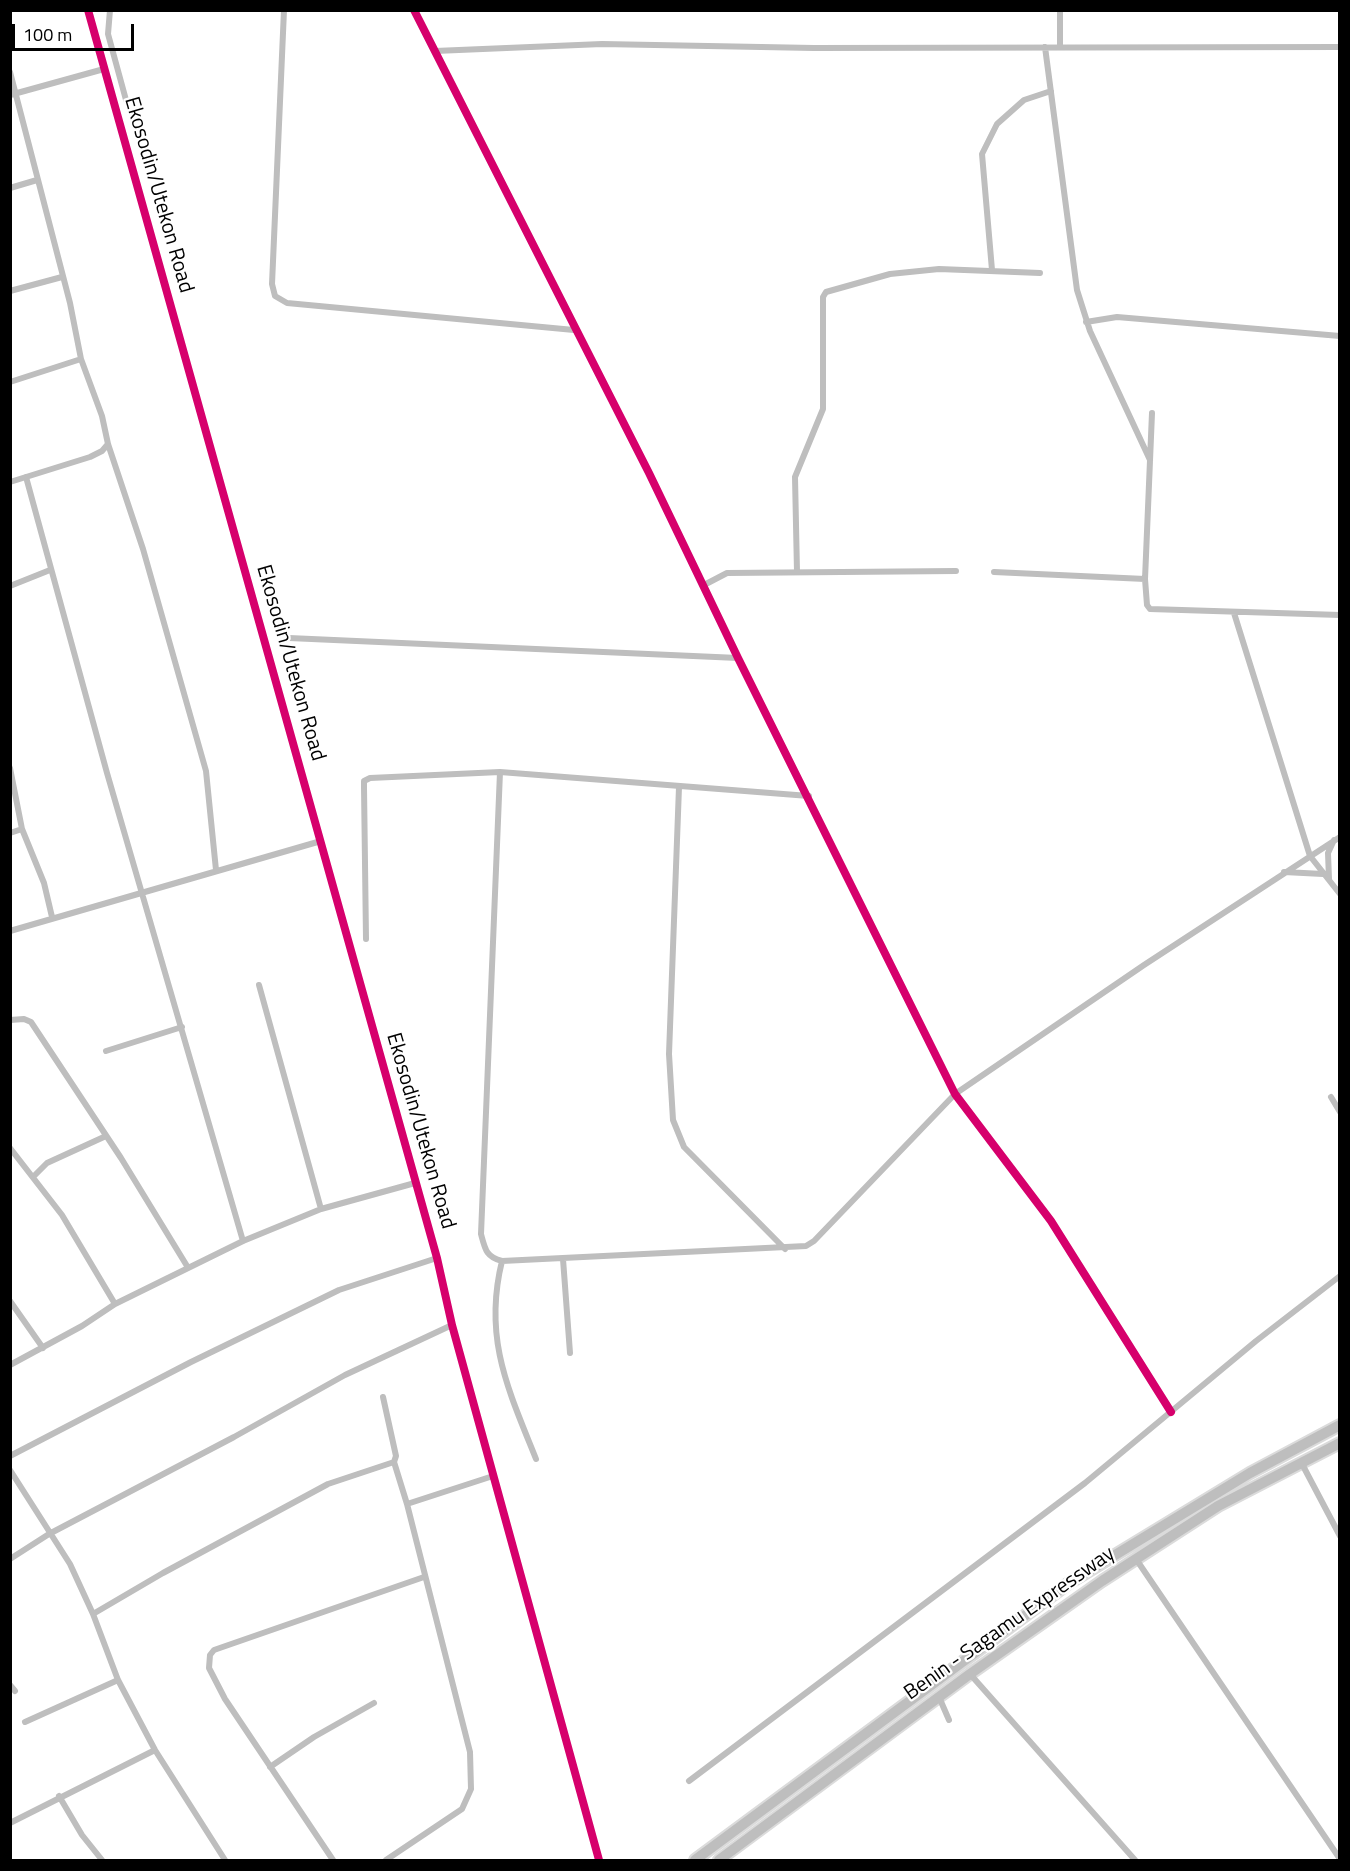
<!DOCTYPE html>
<html>
<head>
<meta charset="utf-8">
<style>
	body { margin:0 }
	#map { position:relative; width:1350px; height:1871px; overflow:hidden; background:#fff; font-family:"Titillium Web",sans-serif }
	canvas { display:block }
	.frame { position:absolute; inset:0; border:12px solid #000; pointer-events:none }
	.scale { position:absolute; left:12px; top:24px; width:122px; height:27px; box-sizing:border-box; border:3px solid #000; border-top:0; padding-left:8px; font-size:18px; line-height:21px; white-space:nowrap; color:#000; -webkit-text-stroke:4px #fff; paint-order:stroke }
</style>
</head>
<body>
<div id="map">
<canvas width="1350" height="1871"></canvas>
<div class="frame"></div>
<div class="scale">100 m</div>
</div>
<script>
const c = document.querySelector('canvas').getContext('2d');
c.lineJoin = 'round';
function strokePath(path, color, width, dash) { c.strokeStyle = color; c.lineWidth = width; c.lineCap = dash ? 'butt' : 'round'; c.setLineDash(dash || []); c.stroke(path); }
function drawText(font, color, halo, rows, align = 'center') {
  c.font = font + ' "Titillium Web",sans-serif'; c.lineWidth = 4.5; c.setLineDash([]); c.textBaseline = 'middle'; c.strokeStyle = halo; c.fillStyle = color; for (const [text, x, y, turn = 0] of rows) {
    c.save(); c.translate(x, y); c.rotate((+turn || 0) * Math.PI / 180); c.textAlign = isNaN(turn) ? turn : align; if (halo) c.strokeText(text, 0, 0); c.fillText(text, 0, 0); c.restore();
  }
}
const trunk = new Path2D(`
	M 695,1860 L 1069,1583 L 1250,1473 L 1340,1425
	M 719,1860 L 970,1674 L 1102,1581 L 1218,1506 L 1340,1443`);
strokePath(trunk, '#dbdbdb', 14);
strokePath(new Path2D(`
	M 88,10 L 437,1258 L 452,1325 L 599,1860
	M 110,10 L 108,34 L 126,100
	M 284,10 L 272,284 L 275,296 L 287,303 L 574,330
	M 414,10 L 649,473 L 738,658 L 955,1094 L 1051,1221 L 1171,1412
	M 1060,10 L 1060,47
	M 1045,47 L 1077,290 L 1090,331 L 1150,460
	M 435,51 L 602,44 L 814,48 L 1340,47
	M 10,72 L 70,303 L 81,359 L 102,416 L 108,444 L 143,549 L 206,771 L 216,870
	M 10,95 L 104,69
	M 10,188 L 37,180
	M 992,270 L 982,154 L 997,124 L 1024,100 L 1051,91
	M 10,291 L 62,277
	M 1086,322 L 1117,317 L 1340,336
	M 10,382 L 81,359
	M 1152,413 L 1145,579 L 1147,605 L 1150,609 L 1340,615
	M 26,477 L 107,773 L 243,1241
	M 10,482 L 90,457 L 102,451 L 108,444
	M 797,572 L 795,477 L 823,409 L 823,297 L 826,292 L 890,274 L 939,269 L 1040,273
	M 994,572 L 1145,579
	M 704,585 L 727,573 L 956,571
	M 10,586 L 50,570
	M 1234,613 L 1310,856 L 1340,894
	M 289,638 L 738,658
	M 10,768 L 22,829 L 44,883 L 52,917
	M 500,772 L 481,1234 C 485,1249 486,1257 502,1261 L 806,1246 L 814,1241 L 955,1094 L 1144,965 L 1340,837
	M 679,787 L 669,1054 L 673,1120 L 684,1147 L 785,1249
	M 10,833 L 22,829
	M 1284,872 L 1323,874
	M 1329,879 L 1328,853 L 1334,840
	M 10,931 L 321,841
	M 366,939 L 364,787 L 364,781 L 370,778 L 500,772 L 809,796
	M 259,985 L 321,1209
	M 10,1020 L 24,1019 L 31,1022 L 121,1158 L 187,1266
	M 106,1051 L 182,1027
	M 1331,1097 L 1340,1112
	M 10,1148 L 62,1215 L 115,1304
	M 33,1177 L 47,1163 L 106,1136
	M 563,1259 L 570,1353
	M 502,1261 C 483,1338 508,1389 536,1459
	M 10,1301 L 43,1348
	M 10,1365 L 82,1326 L 115,1304 L 243,1241 L 321,1209 L 415,1183
	M 383,1397 L 396,1456 L 394,1462 L 407,1504 L 493,1476
	M 10,1456 L 191,1362 L 339,1290 L 437,1258
	M 1301,1462 L 1340,1536
	M 10,1470 L 70,1564 L 93,1614 L 118,1680 L 155,1750 L 225,1860
	M 10,1559 L 49,1534 L 234,1437 L 345,1375 L 452,1325
	M 1136,1559 L 1340,1859
	M 93,1614 L 163,1573 L 328,1484 L 394,1462
	M 970,1674 L 1135,1860
	M 10,1685 L 15,1691
	M 939,1697 L 949,1720
	M 25,1722 L 118,1680
	M 270,1767 L 314,1737 L 374,1703
	M 689,1781 L 1085,1483 L 1256,1341 L 1340,1276
	M 59,1796 L 82,1835 L 102,1860
	M 10,1823 L 155,1750
	M 333,1860 L 225,1699 L 209,1668 L 210,1655 L 214,1650 L 424,1577
	M 386,1860 L 462,1809 L 471,1789 L 470,1752 L 407,1504`), '#bebebe', 6);
strokePath(trunk, '#bebebe', 10);
strokePath(new Path2D(`
	M 88,10 L 437,1258 L 452,1325 L 599,1860
	M 414,10 L 649,473 L 738,658 L 955,1094 L 1051,1221 L 1171,1412`), '#d6006c', 8);
drawText('21px', '#000', '#fff', [
	["Ekosodin/Utekon Road",158,195,74],
	["Ekosodin/Utekon Road",290,663,74],
	["Ekosodin/Utekon Road",420,1131,74],
	["Benin - Sagamu Expressway",1010,1624,-35]
]);
</script>
</body>
</html>
